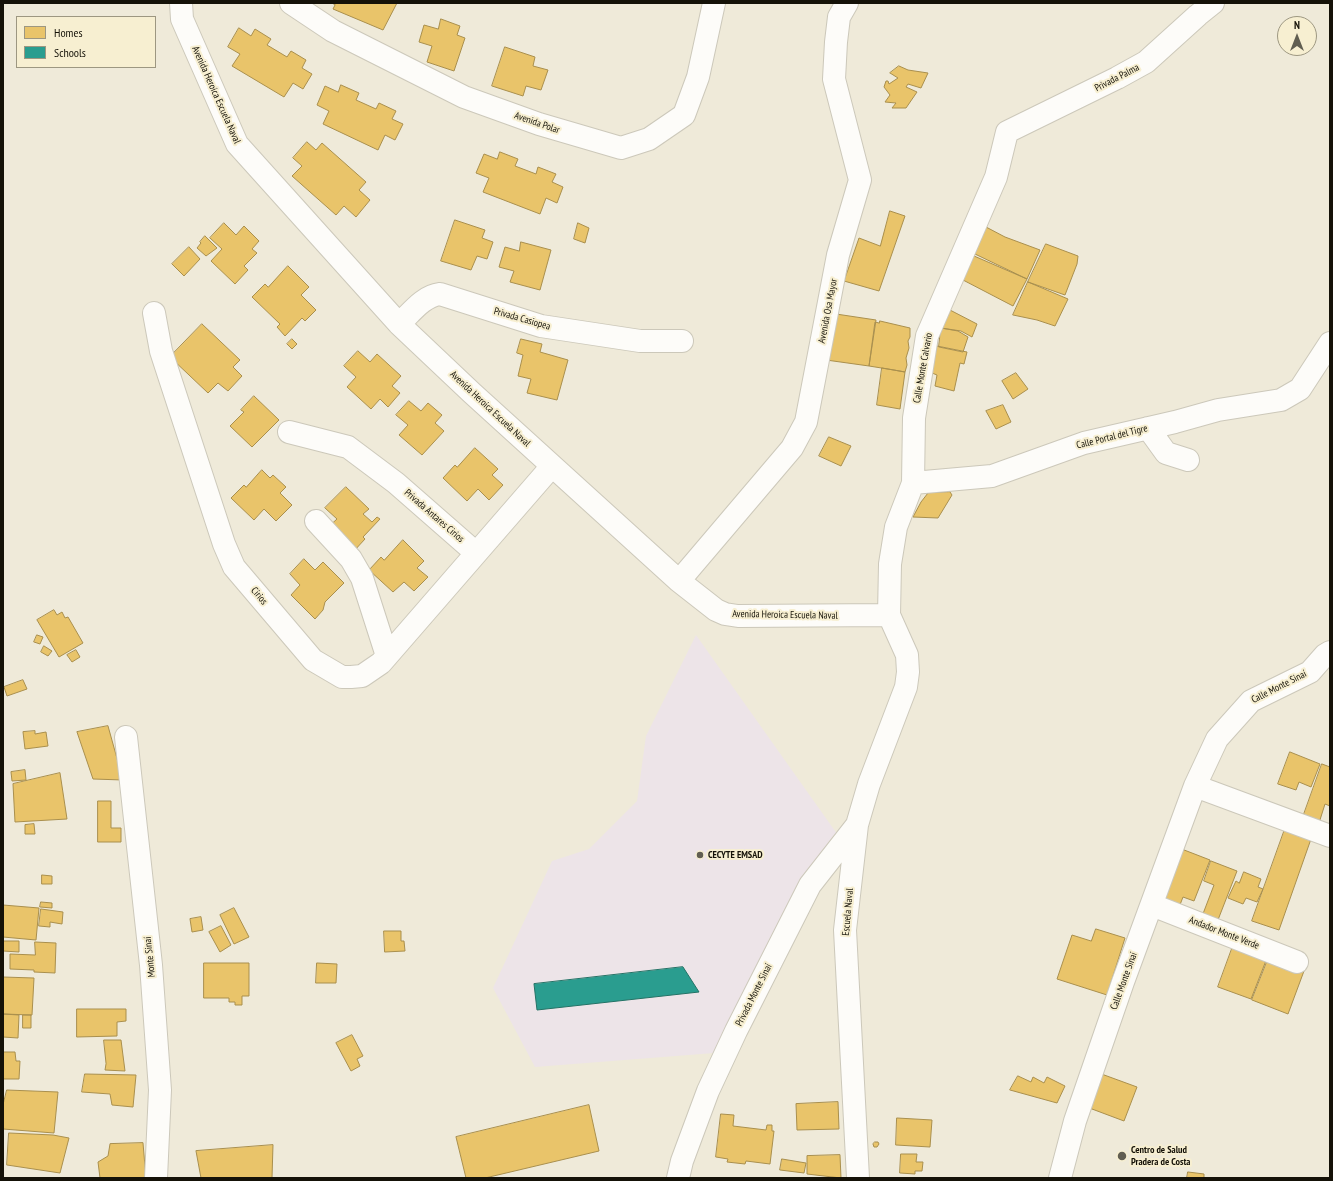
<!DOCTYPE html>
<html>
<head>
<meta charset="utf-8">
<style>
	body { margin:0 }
	#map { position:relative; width:1333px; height:1181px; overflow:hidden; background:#efead9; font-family:"PT Sans Narrow",sans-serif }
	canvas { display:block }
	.frame { position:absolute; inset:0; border:4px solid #151208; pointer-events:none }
	.legend { position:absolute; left:16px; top:16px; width:140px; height:52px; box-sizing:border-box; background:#f7efd1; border:1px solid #9d9781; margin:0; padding:5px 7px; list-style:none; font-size:12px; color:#151208 }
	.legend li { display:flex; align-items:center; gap:8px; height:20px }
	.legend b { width:20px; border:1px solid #9d9781 }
	.north { position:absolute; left:1277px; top:16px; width:40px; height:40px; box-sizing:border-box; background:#f7efd1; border:1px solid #9d9781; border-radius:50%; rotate:0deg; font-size:11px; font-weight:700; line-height:16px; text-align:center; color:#151208 }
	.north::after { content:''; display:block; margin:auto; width:14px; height:18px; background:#615e51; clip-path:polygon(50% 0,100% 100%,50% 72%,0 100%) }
</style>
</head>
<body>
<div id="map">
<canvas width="1333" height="1181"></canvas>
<div class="frame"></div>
<ul class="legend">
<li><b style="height:11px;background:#e9c46a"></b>Homes</li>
<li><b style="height:11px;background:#2a9d8f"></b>Schools</li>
</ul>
<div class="north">N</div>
</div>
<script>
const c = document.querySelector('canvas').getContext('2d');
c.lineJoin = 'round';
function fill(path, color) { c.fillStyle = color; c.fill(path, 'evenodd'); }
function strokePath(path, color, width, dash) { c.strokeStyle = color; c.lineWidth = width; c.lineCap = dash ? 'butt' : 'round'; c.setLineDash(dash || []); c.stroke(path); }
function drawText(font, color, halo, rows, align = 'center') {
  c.font = font + ' "PT Sans Narrow",sans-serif'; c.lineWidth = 4; c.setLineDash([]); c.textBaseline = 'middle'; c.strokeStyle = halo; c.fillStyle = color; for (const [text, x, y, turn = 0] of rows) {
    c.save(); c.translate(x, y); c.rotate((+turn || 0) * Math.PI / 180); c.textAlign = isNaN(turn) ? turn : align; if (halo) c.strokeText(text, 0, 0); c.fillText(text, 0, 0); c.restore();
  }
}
fill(new Path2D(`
	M 696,635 L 840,838 L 727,1052 L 535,1067 L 493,988 L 552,861 L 589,849 L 637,801 L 646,736 Z`), '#ede4e8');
const homes = new Path2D(`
	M 332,3 L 397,3 L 383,30 L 333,9 L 335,5 Z
	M 441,19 L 460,26 L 457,35 L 465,38 L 454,71 L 427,62 L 432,46 L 419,42 L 424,25 L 438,29 Z
	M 239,28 L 251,36 L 255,29 L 271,39 L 267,45 L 287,57 L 291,51 L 306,60 L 302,68 L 312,74 L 303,89 L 293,83 L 284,97 L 232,66 L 240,54 L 228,47 Z
	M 505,47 L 535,57 L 533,66 L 548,70 L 541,90 L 526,86 L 523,96 L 492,86 Z
	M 899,66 L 908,70 L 928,73 L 921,88 L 908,84 L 906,87 L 917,92 L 906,108 L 892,108 L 896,103 L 885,102 L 890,95 L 884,87 L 886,81 L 888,81 L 889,84 L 898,78 L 890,73 Z
	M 341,85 L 359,93 L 356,100 L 376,109 L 379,103 L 396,111 L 392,119 L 403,124 L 395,140 L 385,135 L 378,150 L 323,124 L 329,111 L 317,105 L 325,86 L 338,92 Z
	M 307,142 L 316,150 L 322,143 L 366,182 L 359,190 L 370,200 L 356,217 L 344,206 L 336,215 L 292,176 L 302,166 L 293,158 Z
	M 500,152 L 518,159 L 515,166 L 536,174 L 538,167 L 556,174 L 552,182 L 563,187 L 557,203 L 546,198 L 540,214 L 483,192 L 489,178 L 476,173 L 484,154 L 497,159 Z
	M 890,211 L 905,216 L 879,291 L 844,281 L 859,238 L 880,246 Z
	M 455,220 L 485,230 L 482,238 L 493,242 L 487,259 L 477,256 L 471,270 L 441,261 Z
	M 224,223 L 236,235 L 244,226 L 259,241 L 252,249 L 257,253 L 244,266 L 248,270 L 235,284 L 211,261 L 222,249 L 210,238 Z
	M 578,223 L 589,228 L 585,243 L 574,239 Z
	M 986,227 L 1005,237 L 1040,250 L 1027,279 L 975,254 Z
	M 205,236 L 217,248 L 206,256 L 197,248 L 201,243 L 200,242 Z
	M 521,242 L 551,250 L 540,290 L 510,282 L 514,271 L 499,267 L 505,247 L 519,251 Z
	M 1046,244 L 1078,256 L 1077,264 L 1065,295 L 1028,282 Z
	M 189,247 L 200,259 L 184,276 L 172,264 Z
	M 974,256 L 1027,279 L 1013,306 L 963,280 Z
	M 288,266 L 309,287 L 301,295 L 316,310 L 305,321 L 302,318 L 285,336 L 277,327 L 280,324 L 252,297 L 265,284 L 268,287 Z
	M 1028,282 L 1068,299 L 1055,326 L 1037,320 L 1013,315 Z
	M 948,309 L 977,324 L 972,337 L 961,331 L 941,328 Z
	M 836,314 L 876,320 L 869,366 L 826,360 Z
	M 880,321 L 910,328 L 910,337 L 908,341 L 909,348 L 906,358 L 907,365 L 905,372 L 894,370 L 869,366 L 875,322 L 879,323 Z
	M 202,324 L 240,360 L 233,367 L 242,376 L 228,391 L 218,383 L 208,393 L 170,357 Z
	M 941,328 L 958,331 L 968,337 L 963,352 L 939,347 Z
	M 292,339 L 297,344 L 292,349 L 287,344 Z
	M 521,339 L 542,344 L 540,352 L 568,360 L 557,400 L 527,393 L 531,379 L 518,376 L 523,355 L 517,353 Z
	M 937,346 L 967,352 L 964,364 L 960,363 L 954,391 L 935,386 L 937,375 L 932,373 Z
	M 358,351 L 370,362 L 377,354 L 401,376 L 392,386 L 400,393 L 388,407 L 380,399 L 371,409 L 347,387 L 356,377 L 344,366 Z
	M 882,368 L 905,372 L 900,409 L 877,405 Z
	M 1016,373 L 1028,389 L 1013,399 L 1002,381 Z
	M 254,396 L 279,420 L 252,447 L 230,426 L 244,412 L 241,410 Z
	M 409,401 L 421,411 L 428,403 L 442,415 L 435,423 L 444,431 L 422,455 L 399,435 L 408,425 L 396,415 Z
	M 1003,405 L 1011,422 L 996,429 L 986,411 Z
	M 829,437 L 851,446 L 841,466 L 819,456 Z
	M 475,448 L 498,469 L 492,475 L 503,485 L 489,500 L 478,489 L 467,501 L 443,478 L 455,465 L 457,467 Z
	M 262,470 L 270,478 L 273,475 L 286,487 L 280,493 L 292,505 L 276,521 L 264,509 L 254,520 L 231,498 L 244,485 L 246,487 Z
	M 346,487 L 369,509 L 363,514 L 372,522 L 377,517 L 380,519 L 363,537 L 365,539 L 353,552 L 327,528 L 337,519 L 325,508 Z
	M 950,492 L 952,495 L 938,518 L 913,517 L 921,502 L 928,493 Z
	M 403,540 L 424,561 L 417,568 L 428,577 L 414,591 L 404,582 L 393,592 L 369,570 L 381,557 L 384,560 Z
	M 304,559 L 315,570 L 323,562 L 344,583 L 325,602 L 323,610 L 315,619 L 291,595 L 300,585 L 290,574 Z
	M 54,610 L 57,615 L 62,612 L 65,618 L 68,617 L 83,643 L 59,657 L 37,620 Z
	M 37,635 L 43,637 L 40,644 L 34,642 Z
	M 44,646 L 52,651 L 48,656 L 41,652 Z
	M 76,650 L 80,657 L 72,662 L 67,655 Z
	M 23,680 L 27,689 L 7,696 L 4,687 Z
	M 108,726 L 123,780 L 93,779 L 77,732 Z
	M 35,731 L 35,734 L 46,732 L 48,746 L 25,749 L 23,732 Z
	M 1290,752 L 1320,764 L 1311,787 L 1299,782 L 1296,790 L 1278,784 Z
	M 1322,764 L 1330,767 L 1330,806 L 1325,804 L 1319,823 L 1303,817 Z
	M 25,770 L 26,780 L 12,781 L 11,772 Z
	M 60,773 L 67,819 L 15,822 L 13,784 Z
	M 98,801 L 111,801 L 111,828 L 121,828 L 121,842 L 98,842 Z
	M 34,824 L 35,834 L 25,834 L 25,825 Z
	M 1285,829 L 1311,839 L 1279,930 L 1252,921 Z
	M 1179,848 L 1210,860 L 1194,901 L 1183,897 L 1178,910 L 1159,903 Z
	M 1211,861 L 1237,871 L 1216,925 L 1201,919 L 1214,885 L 1204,881 Z
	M 1244,872 L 1261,879 L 1258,887 L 1263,889 L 1257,902 L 1246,898 L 1243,904 L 1228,898 L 1236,881 L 1239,883 Z
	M 42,875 L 52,876 L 52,884 L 42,884 Z
	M 41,902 L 52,903 L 52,908 L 40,907 Z
	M 3,905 L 39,908 L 36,940 L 3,937 Z
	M 234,908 L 249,937 L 234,944 L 220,915 Z
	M 41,909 L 63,912 L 62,924 L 50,922 L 50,927 L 39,926 Z
	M 201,917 L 203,930 L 192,932 L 190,919 Z
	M 221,926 L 231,945 L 220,952 L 209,932 Z
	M 1096,929 L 1125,938 L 1107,995 L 1057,979 L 1072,935 L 1091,941 Z
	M 384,931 L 401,931 L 401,941 L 404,941 L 405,951 L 385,952 Z
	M 4,941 L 19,941 L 19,952 L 3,951 Z
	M 35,942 L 56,943 L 55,973 L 34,972 L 34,970 L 10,969 L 10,954 L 35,955 Z
	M 1233,946 L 1267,958 L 1251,999 L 1218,987 Z
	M 1269,957 L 1304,971 L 1288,1014 L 1252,1000 Z
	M 204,963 L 249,963 L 249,996 L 242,996 L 242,1005 L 235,1005 L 235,1002 L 229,1002 L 229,998 L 204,998 Z
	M 317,963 L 337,964 L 336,983 L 316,983 Z
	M 3,977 L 34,978 L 32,1015 L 3,1014 Z
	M 77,1009 L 126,1009 L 126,1021 L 117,1022 L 117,1036 L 77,1037 Z
	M 3,1014 L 19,1015 L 18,1038 L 3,1037 Z
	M 23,1015 L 31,1015 L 31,1028 L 23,1028 Z
	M 352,1035 L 363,1056 L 357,1059 L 360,1066 L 351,1071 L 336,1043 Z
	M 104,1040 L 121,1040 L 125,1071 L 105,1070 L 106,1064 Z
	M 3,1052 L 15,1052 L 16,1061 L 20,1061 L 19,1079 L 3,1079 Z
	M 1096,1072 L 1137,1087 L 1124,1121 L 1084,1106 Z
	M 85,1074 L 136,1075 L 133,1107 L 112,1105 L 110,1094 L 82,1092 Z
	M 1018,1076 L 1031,1082 L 1033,1077 L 1044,1083 L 1047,1077 L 1065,1086 L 1057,1103 L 1010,1090 Z
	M 7,1090 L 58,1092 L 54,1133 L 3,1129 L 3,1105 Z
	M 838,1102 L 839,1129 L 797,1130 L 796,1104 Z
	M 589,1105 L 599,1151 L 485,1178 L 466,1178 L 456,1137 Z
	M 721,1114 L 734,1115 L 733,1126 L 766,1130 L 767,1125 L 772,1125 L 772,1131 L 774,1131 L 770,1164 L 746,1161 L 745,1164 L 727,1162 L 728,1159 L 716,1157 Z
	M 897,1118 L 932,1120 L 930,1147 L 896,1145 Z
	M 9,1133 L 53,1135 L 69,1138 L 60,1173 L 7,1165 Z
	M 875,1142 L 878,1142 L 879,1144 L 877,1147 L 874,1147 L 873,1144 Z
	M 143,1143 L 146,1178 L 100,1178 L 98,1162 L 108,1156 L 110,1144 Z
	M 273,1145 L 272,1178 L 201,1178 L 196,1151 Z
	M 901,1154 L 917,1154 L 916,1162 L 923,1162 L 922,1171 L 915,1171 L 915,1174 L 900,1173 Z
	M 840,1155 L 841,1178 L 807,1174 L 807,1156 Z
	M 782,1159 L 806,1163 L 804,1173 L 780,1170 Z
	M 1188,1172 L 1204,1174 L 1204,1178 L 1187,1178 Z`);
fill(homes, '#e9c46a');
strokePath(homes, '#a98f4d', 1);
const schools = new Path2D(`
	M 683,967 L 699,992 L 537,1010 L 534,984 Z`);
fill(schools, '#2a9d8f');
strokePath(schools, '#247366', 1);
const minor = new Path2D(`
	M 181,3 L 182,19 L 237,144 L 399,324 L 472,393 L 679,581 L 716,610 L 725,614 L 738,616 L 889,615 L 907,655 L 908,672 L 906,687 L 869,784 L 857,825 L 845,930 L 858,1178
	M 291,3 L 333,31 L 464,97 L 539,124 L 621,148 L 649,139 L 684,115 L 698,77 L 714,3
	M 154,313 L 161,351 L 224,544 L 234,567 L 313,660 L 342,677 L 351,677 L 362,676 L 381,663 L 552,466
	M 399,324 C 411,313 423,296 440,294 L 541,326 L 640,341 L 682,341
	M 1148,428 L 1166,453 L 1188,460
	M 289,432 L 348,447 L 396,483 L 476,553
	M 913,483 L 992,476 L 1084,443 L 1175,422 L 1218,410 L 1281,400 L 1300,389 L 1330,343
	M 316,521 L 351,559 L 362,578 L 387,656
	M 679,581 L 792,448 L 806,422 L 838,255 L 860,180 L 834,79 L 836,42 L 839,17 L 847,3
	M 889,615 L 890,564 L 896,527 L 913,483 L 914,418 L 927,336 L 996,177 L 1007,132 L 1117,78 L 1146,62 L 1198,15 L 1213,3
	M 126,737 L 151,965 L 160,1090 L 156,1178
	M 1195,786 L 1330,836
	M 1152,905 L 1297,962
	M 678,1178 L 682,1161 L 708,1091 L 736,1031 L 810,885 L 857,825
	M 1060,1178 L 1075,1121 L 1123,982 L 1195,786 L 1217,739 L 1251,701 L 1310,672 L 1325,655 L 1330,652`);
strokePath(minor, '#ccc8ba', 24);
strokePath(minor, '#fdfcf9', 22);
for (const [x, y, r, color] of [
	[700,855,4,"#615e51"],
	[1122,1156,5,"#615e51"]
]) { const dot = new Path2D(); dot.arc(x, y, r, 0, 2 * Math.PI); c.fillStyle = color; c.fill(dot); strokePath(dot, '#f7efd1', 1.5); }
drawText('10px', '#151208', '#f7efd1', [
	["Privada Palma",1117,78,-27],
	["Avenida Heroica Escuela Naval",216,95,66],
	["Avenida Polar",537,123,19],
	["Avenida Osa Mayor",828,311,-79],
	["Privada Casiopea",522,319,16],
	["Calle Monte Calvario",923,368,-80],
	["Avenida Heroica Escuela Naval",490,409,43],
	["Calle Portal del Tigre",1112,437,-14],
	["Privada Antares Cirios",434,516,41],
	["Cirios",259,596,50],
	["Avenida Heroica Escuela Naval",785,615,1],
	["Calle Monte Sinaí",1279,687,-27],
	["Escuela Naval",848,912,-85],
	["Andador Monte Verde",1224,933,21],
	["Monte Sinaí",150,957,-96],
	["Calle Monte Sinaí",1124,981,-70],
	["Privada Monte Sinaí",754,995,-63]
]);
drawText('bold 10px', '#151208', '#f7efd1', [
	["CECYTE EMSAD",708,855],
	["Centro de Salud",1131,1150],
	["Pradera de Costa",1131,1162]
], 'left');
</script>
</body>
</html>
